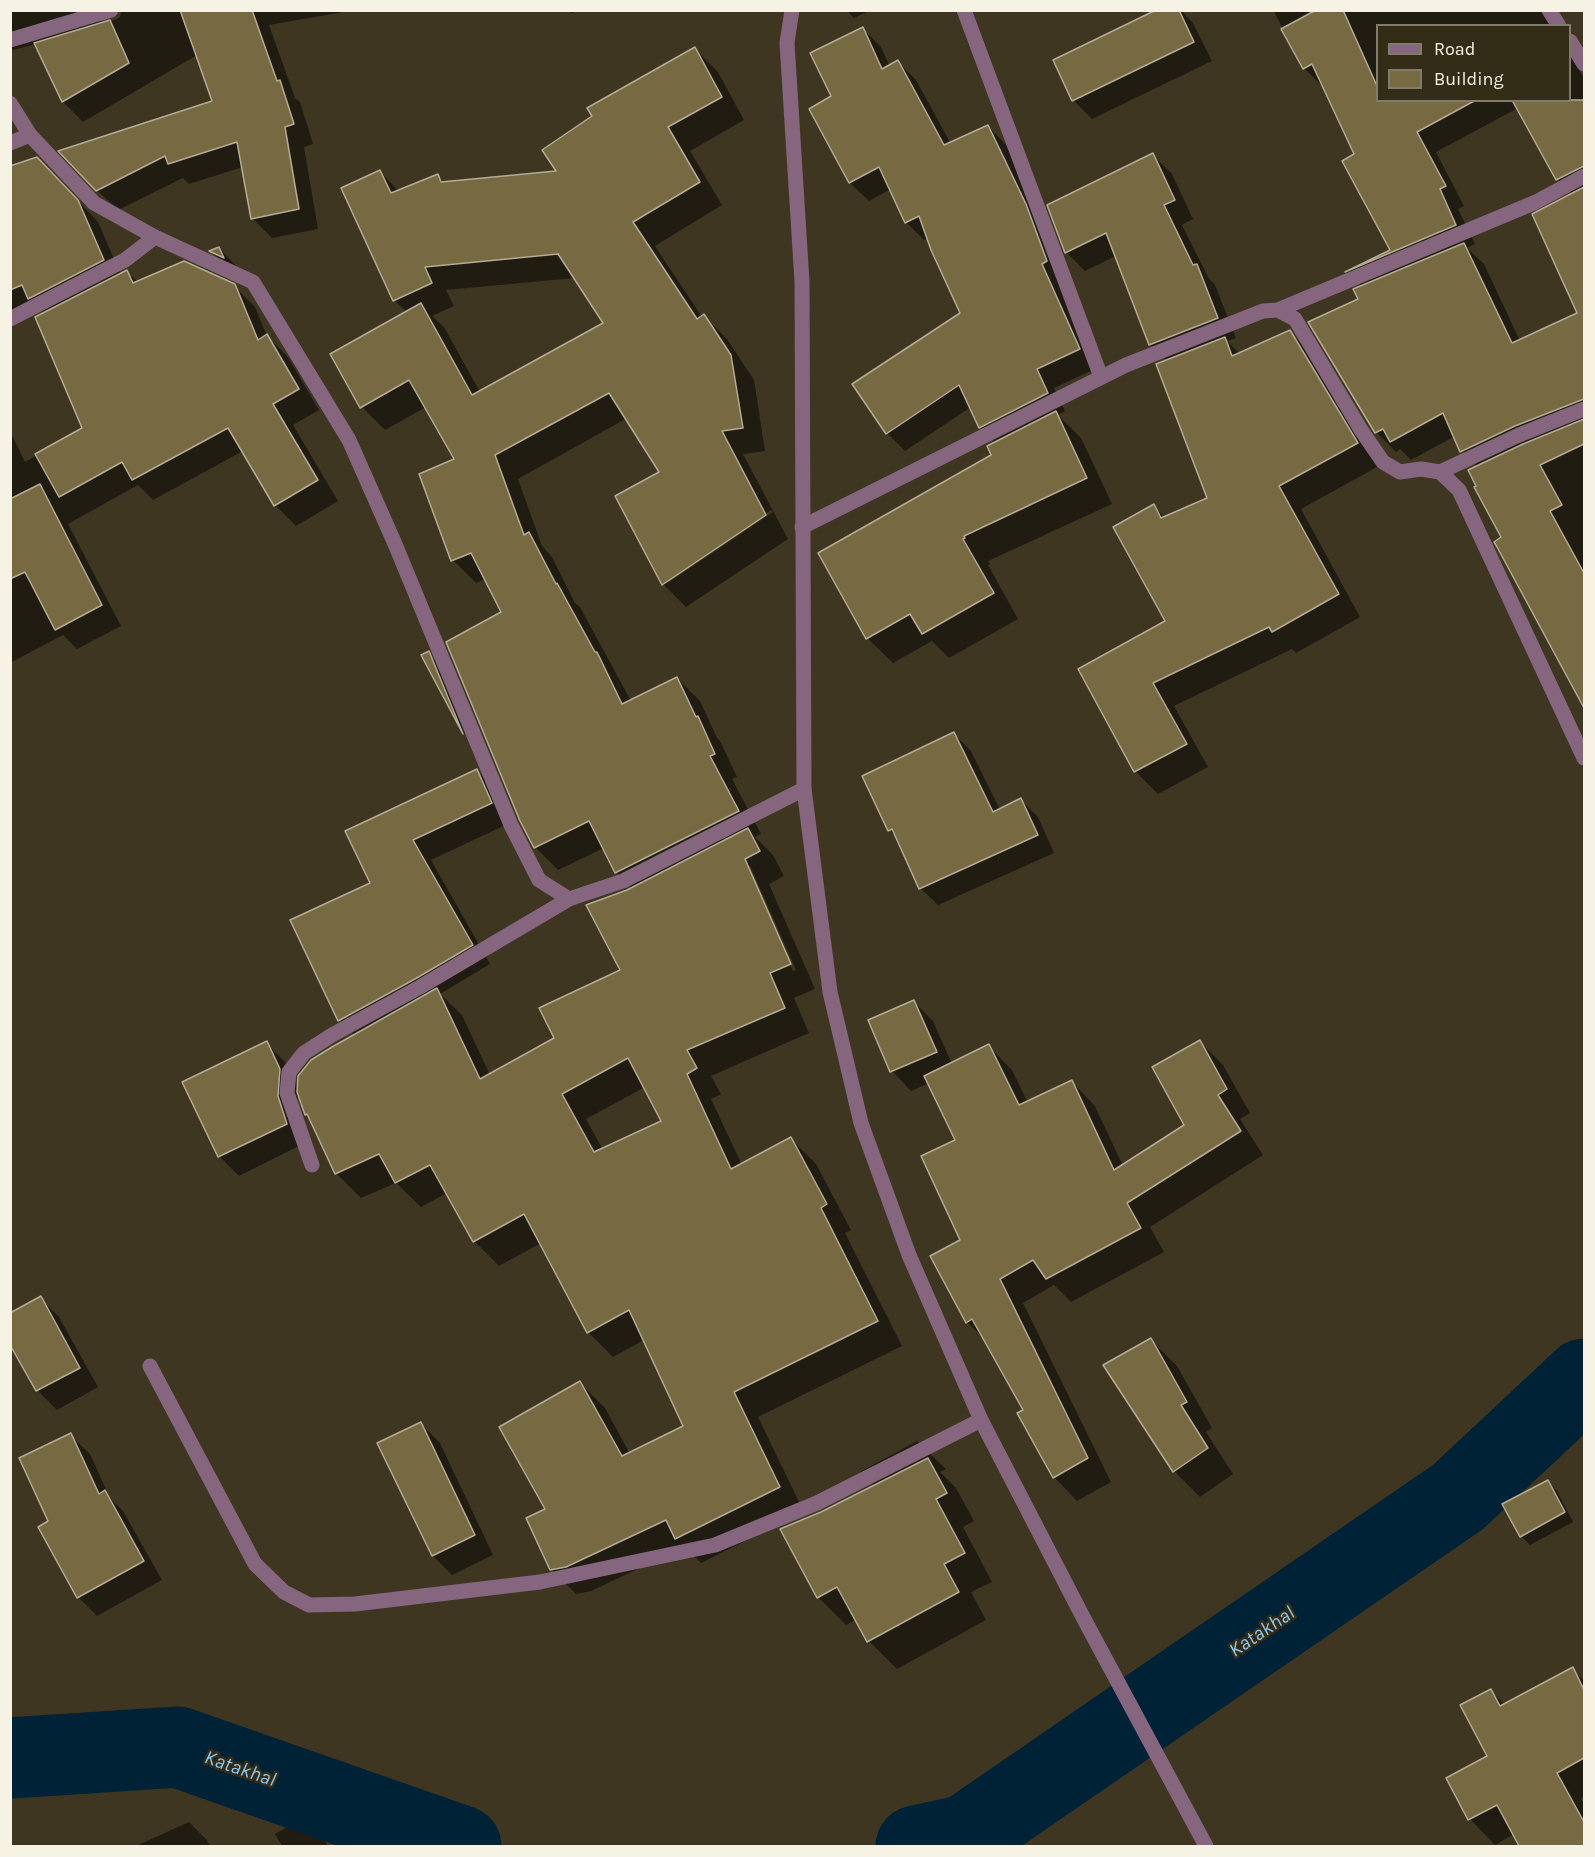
<!DOCTYPE html>
<html>
<head>
<meta charset="utf-8">
<style>
	body { margin:0 }
	#map { position:relative; width:1595px; height:1857px; overflow:hidden; background:#3e3621; font-family:Karla,sans-serif }
	canvas { display:block }
	.frame { position:absolute; inset:0; border:12px solid #f6f2e4; pointer-events:none }
	.legend { position:absolute; left:1376px; top:24px; width:195px; height:78px; box-sizing:border-box; background:#332c17; border:2px solid #817b69; margin:0; padding:8px 10px; list-style:none; font-size:18px; color:#f6f2e4 }
	.legend li { display:flex; align-items:center; gap:12px; height:30px }
	.legend b { width:30px; border:2px solid #817b69 }
</style>
</head>
<body>
<div id="map">
<canvas width="1595" height="1857"></canvas>
<div class="frame"></div>
<ul class="legend">
<li><b style="height:8px;background:#85667e"></b>Road</li>
<li><b style="height:16px;background:#776a43"></b>Building</li>
</ul>
</div>
<script>
const c = document.querySelector('canvas').getContext('2d');
c.lineJoin = 'round';
function fill(path, color) { c.fillStyle = color; c.fill(path, 'evenodd'); }
function strokePath(path, color, width, dash) { c.strokeStyle = color; c.lineWidth = width; c.lineCap = dash ? 'butt' : 'round'; c.setLineDash(dash || []); c.stroke(path); }
function drawText(font, color, halo, rows, align = 'center') {
  c.font = font + ' Karla,sans-serif'; c.lineWidth = 5; c.setLineDash([]); c.textBaseline = 'middle'; c.strokeStyle = halo; c.fillStyle = color; for (const [text, x, y, turn = 0] of rows) {
    c.save(); c.translate(x, y); c.rotate((+turn || 0) * Math.PI / 180); c.textAlign = isNaN(turn) ? turn : align; if (halo) c.strokeText(text, 0, 0); c.fillText(text, 0, 0); c.restore();
  }
}
fill(new Path2D(`
	M 10,10 L 96,10 L 102,24 L 115,20 L 120,17 L 121,10 L 356,10 L 269,25 L 295,98 L 300,102 L 313,144 L 304,147 L 318,229 L 272,238 L 252,218 L 243,167 L 189,184 L 183,178 L 118,210 L 97,190 L 214,102 L 197,55 L 83,122 L 63,102 L 36,44 L 13,50 L 10,48 Z
	M 568,10 L 581,10 L 571,13 Z
	M 846,10 L 871,10 L 854,18 Z
	M 1160,10 L 1181,10 L 1193,23 L 1212,61 L 1092,119 L 1073,100 Z
	M 1273,10 L 1546,10 L 1555,26 L 1378,26 L 1378,100 L 1570,100 L 1570,52 L 1584,79 L 1584,705 L 1496,542 L 1503,537 L 1478,467 L 1462,451 L 1455,436 L 1411,460 L 1400,449 L 1396,452 L 1376,432 L 1360,300 L 1362,287 L 1347,272 L 1392,251 L 1356,155 L 1324,88 L 1304,68 ZM 1518,108 L 1557,179 L 1573,195 L 1579,313 L 1520,341 L 1484,264 L 1467,248 L 1475,244 L 1458,209 L 1464,206 L 1436,152 Z
	M 863,29 L 881,47 L 890,67 L 898,62 L 916,80 L 951,144 L 988,126 L 1006,145 L 1044,224 L 1097,368 L 1054,388 L 1065,411 L 1058,415 L 1081,438 L 1112,504 L 988,561 L 990,564 L 988,565 L 1018,619 L 949,658 L 932,641 L 893,663 L 867,638 L 993,456 L 996,443 L 980,427 L 971,407 L 905,451 L 887,433 L 962,313 L 928,238 L 924,240 L 906,222 L 891,189 L 869,201 L 850,183 L 811,109 L 833,97 Z
	M 695,49 L 718,72 L 744,120 L 690,151 L 722,205 L 655,246 L 702,317 L 704,316 L 727,339 L 754,380 L 765,451 L 743,454 L 788,539 L 686,607 L 663,584 L 617,496 L 662,473 L 627,418 L 518,479 L 542,546 L 552,557 L 575,603 L 580,607 L 631,701 L 677,678 L 700,701 L 717,738 L 720,741 L 737,777 L 732,779 L 761,834 L 755,837 L 773,855 L 784,876 L 769,884 L 815,989 L 794,998 L 809,1033 L 711,1076 L 721,1094 L 711,1099 L 742,1165 L 791,1139 L 816,1164 L 851,1230 L 845,1233 L 902,1346 L 758,1417 L 804,1512 L 701,1563 L 685,1547 L 591,1591 L 576,1594 L 551,1569 L 547,1509 L 580,1383 L 605,1408 L 630,1454 L 685,1427 L 644,1340 L 613,1357 L 588,1332 L 541,1243 L 499,1266 L 474,1241 L 447,1193 L 421,1207 L 396,1183 L 361,1198 L 336,1173 L 310,1118 L 306,1114 L 298,1091 L 296,1116 L 305,1143 L 239,1176 L 220,1157 L 184,1083 L 266,1043 L 285,1062 L 299,1089 L 355,1035 L 339,1020 L 372,884 L 477,771 L 496,790 L 510,823 L 431,860 L 490,964 L 440,994 L 462,1015 L 490,1075 L 556,1039 L 622,970 L 633,889 L 617,872 L 604,848 L 558,870 L 535,847 L 503,613 L 486,579 L 476,583 L 453,560 L 456,460 L 426,407 L 385,430 L 362,407 L 407,312 L 394,300 L 380,172 L 399,191 L 438,176 L 445,183 L 559,173 ZM 575,278 L 605,323 L 480,392 L 444,327 L 432,316 L 454,306 L 446,290 ZM 771,510 L 773,512 L 669,582 L 669,579 ZM 747,866 L 750,866 L 796,970 L 793,971 ZM 645,1087 L 663,1121 L 603,1150 L 586,1119 Z
	M 1153,155 L 1172,174 L 1193,219 L 1182,225 L 1208,277 L 1215,285 L 1236,338 L 1227,341 L 1240,354 L 1290,332 L 1313,355 L 1379,466 L 1301,509 L 1360,617 L 1296,653 L 1292,649 L 1174,706 L 1208,767 L 1158,794 L 1135,771 L 1080,670 L 1167,622 L 1154,506 L 1165,518 L 1209,499 L 1167,361 L 1150,345 L 1116,256 L 1085,271 L 1066,252 Z
	M 10,179 L 58,180 L 98,222 L 121,275 L 127,272 L 138,282 L 234,286 L 255,307 L 267,336 L 288,357 L 319,410 L 293,425 L 338,501 L 296,526 L 275,505 L 243,451 L 153,500 L 138,485 L 68,524 L 121,626 L 77,649 L 63,635 L 10,663 L 10,431 L 25,462 L 84,429 L 45,314 L 38,307 L 10,320 Z
	M 219,248 L 247,277 L 239,279 L 211,251 Z
	M 428,653 L 456,681 L 488,757 L 464,733 L 423,655 Z
	M 954,734 L 971,751 L 1000,810 L 1021,800 L 1038,817 L 1054,853 L 938,905 L 920,888 L 898,839 L 889,830 Z
	M 914,1002 L 933,1021 L 952,1064 L 988,1046 L 1012,1070 L 1028,1103 L 1072,1082 L 1095,1106 L 1123,1166 L 1186,1126 L 1200,1042 L 1223,1065 L 1250,1113 L 1240,1119 L 1263,1155 L 1150,1227 L 1164,1252 L 1071,1302 L 1054,1285 L 1023,1303 L 1111,1482 L 1077,1501 L 1054,1477 L 1025,1410 L 986,1341 L 967,1322 L 957,1141 L 929,1083 L 911,1091 L 892,1071 L 870,1021 Z
	M 40,1298 L 59,1317 L 98,1387 L 57,1410 L 38,1391 L 10,1342 Z
	M 1151,1340 L 1177,1366 L 1212,1428 L 1206,1432 L 1233,1474 L 1200,1497 L 1174,1471 Z
	M 421,1424 L 440,1443 L 493,1555 L 452,1575 L 433,1556 L 379,1444 Z
	M 70,1435 L 90,1454 L 110,1498 L 123,1511 L 162,1580 L 97,1616 L 78,1597 L 50,1522 Z
	M 917,1441 L 946,1469 L 940,1472 L 956,1488 L 974,1521 L 963,1527 L 992,1582 L 971,1592 L 986,1620 L 897,1669 L 869,1641 L 857,1619 L 846,1625 L 818,1597 L 822,1513 L 875,1486 L 860,1472 Z
	M 1547,1481 L 1557,1491 L 1573,1522 L 1530,1545 L 1521,1536 Z
	M 1572,1669 L 1584,1681 L 1584,1797 L 1581,1799 L 1584,1804 L 1584,1846 L 1521,1846 L 1514,1834 L 1495,1845 L 1470,1819 L 1448,1778 L 1489,1756 L 1491,1691 L 1505,1705 Z
	M 306,1816 L 315,1825 L 328,1846 L 282,1846 L 275,1834 Z
	M 189,1822 L 207,1840 L 210,1846 L 136,1846 Z
	M 382,1831 L 397,1846 L 350,1846 Z`), '#0007');
strokePath(new Path2D(`
	M 10,1758 L 178,1747 L 461,1846
	M 916,1846 L 966,1835 L 1458,1497 L 1584,1379`), '#002237', 81);
const building = new Path2D(`
	M 180,10 L 252,10 L 277,81 L 280,80 L 294,124 L 285,127 L 299,209 L 251,219 L 237,142 L 168,164 L 165,156 L 96,191 L 58,151 L 212,101 Z
	M 1156,10 L 1179,10 L 1194,42 L 1072,101 L 1053,60 Z
	M 1316,10 L 1343,10 L 1377,86 L 1377,100 L 1476,100 L 1417,132 L 1446,186 L 1440,189 L 1456,225 L 1345,272 L 1390,250 L 1342,161 L 1354,154 L 1312,64 L 1303,69 L 1281,29 Z
	M 110,20 L 129,63 L 62,102 L 34,43 Z
	M 863,27 L 882,69 L 898,60 L 944,145 L 988,125 L 1026,204 L 1047,261 L 1042,264 L 1080,349 L 1037,369 L 1048,393 L 979,428 L 959,385 L 886,434 L 852,384 L 960,313 L 931,250 L 919,216 L 905,223 L 879,167 L 849,183 L 809,109 L 831,96 L 810,53 Z
	M 695,47 L 722,97 L 668,127 L 700,182 L 633,222 L 697,319 L 704,314 L 731,355 L 743,428 L 722,431 L 766,515 L 662,585 L 615,496 L 659,472 L 609,393 L 495,455 L 524,535 L 529,532 L 556,584 L 557,583 L 595,652 L 597,652 L 622,704 L 677,677 L 696,717 L 698,716 L 715,754 L 710,756 L 739,811 L 615,873 L 589,821 L 534,848 L 520,821 L 446,642 L 501,612 L 471,553 L 451,561 L 419,474 L 454,459 L 409,380 L 360,408 L 330,354 L 421,303 L 472,395 L 603,323 L 558,254 L 425,267 L 432,283 L 393,301 L 341,188 L 380,170 L 391,193 L 438,174 L 441,182 L 556,171 L 542,150 L 592,116 L 587,108 Z
	M 1512,100 L 1584,100 L 1584,166 L 1556,180 Z
	M 1153,153 L 1175,200 L 1164,205 L 1193,265 L 1197,264 L 1218,318 L 1149,345 L 1106,233 L 1065,253 L 1047,205 Z
	M 37,157 L 78,200 L 104,260 L 28,299 L 22,285 L 10,290 L 10,166 Z
	M 1584,187 L 1584,399 L 1515,426 L 1460,452 L 1443,413 L 1390,442 L 1383,429 L 1375,433 L 1308,322 L 1358,299 L 1353,289 L 1464,243 L 1512,343 L 1577,313 L 1532,214 Z
	M 219,247 L 224,258 L 209,251 Z
	M 184,261 L 235,284 L 258,340 L 267,334 L 299,389 L 273,404 L 318,480 L 274,506 L 228,428 L 132,480 L 122,462 L 59,497 L 35,454 L 82,428 L 35,317 L 127,270 L 133,283 Z
	M 1290,330 L 1358,443 L 1279,486 L 1339,594 L 1272,632 L 1269,627 L 1153,683 L 1187,744 L 1134,772 L 1078,669 L 1165,621 L 1113,527 L 1154,504 L 1161,518 L 1207,498 L 1156,364 L 1225,337 L 1232,356 Z
	M 1056,411 L 1087,478 L 964,536 L 965,538 L 963,539 L 994,593 L 922,634 L 910,614 L 866,639 L 818,553 L 991,455 L 987,446 Z
	M 1584,419 L 1584,444 L 1540,465 L 1562,505 L 1550,511 L 1584,573 L 1584,708 L 1497,547 L 1494,542 L 1501,537 L 1474,487 L 1476,486 L 1468,470 L 1523,444 Z
	M 40,484 L 102,605 L 55,630 L 25,572 L 10,579 L 10,499 Z
	M 429,651 L 463,734 L 421,655 Z
	M 954,732 L 993,812 L 1021,798 L 1038,835 L 919,889 L 892,829 L 888,831 L 862,776 Z
	M 477,769 L 492,803 L 413,840 L 473,945 L 415,979 L 338,1021 L 290,920 L 370,883 L 345,831 Z
	M 748,828 L 760,851 L 745,859 L 791,964 L 770,973 L 785,1008 L 687,1050 L 697,1068 L 687,1074 L 731,1169 L 791,1137 L 827,1204 L 821,1208 L 878,1321 L 734,1392 L 780,1487 L 675,1539 L 666,1520 L 566,1567 L 550,1570 L 526,1518 L 545,1509 L 499,1427 L 580,1381 L 622,1456 L 683,1426 L 629,1310 L 587,1333 L 524,1214 L 473,1242 L 430,1165 L 395,1183 L 379,1154 L 335,1174 L 307,1114 L 305,1115 L 297,1092 L 298,1076 L 311,1060 L 332,1047 L 437,988 L 480,1079 L 554,1038 L 539,1008 L 620,970 L 586,905 L 627,890 ZM 628,1058 L 661,1121 L 594,1152 L 562,1094 Z
	M 914,1000 L 937,1052 L 890,1072 L 868,1020 Z
	M 1200,1040 L 1227,1089 L 1218,1095 L 1241,1131 L 1127,1203 L 1141,1228 L 1046,1279 L 1033,1260 L 1000,1279 L 1088,1458 L 1053,1478 L 1017,1413 L 1023,1410 L 972,1319 L 966,1323 L 930,1256 L 960,1240 L 921,1156 L 955,1140 L 924,1076 L 989,1044 L 1019,1105 L 1072,1080 L 1114,1170 L 1184,1125 L 1152,1067 Z
	M 267,1041 L 280,1069 L 278,1096 L 287,1124 L 218,1157 L 182,1082 Z
	M 41,1296 L 80,1368 L 36,1391 L 10,1345 L 10,1313 Z
	M 1151,1338 L 1187,1402 L 1181,1405 L 1208,1448 L 1173,1472 L 1103,1365 Z
	M 421,1422 L 475,1535 L 432,1556 L 377,1443 Z
	M 71,1433 L 99,1494 L 105,1490 L 144,1561 L 77,1598 L 38,1527 L 48,1521 L 19,1458 Z
	M 928,1458 L 947,1493 L 936,1499 L 965,1553 L 944,1564 L 959,1592 L 867,1642 L 837,1587 L 817,1598 L 780,1529 L 821,1512 Z
	M 1548,1480 L 1565,1512 L 1520,1537 L 1502,1504 Z
	M 1573,1667 L 1584,1690 L 1584,1758 L 1557,1773 L 1584,1822 L 1584,1846 L 1519,1846 L 1497,1805 L 1468,1820 L 1446,1778 L 1487,1756 L 1460,1705 L 1491,1689 L 1500,1706 Z`);
fill(building, '#776a43');
strokePath(building, '#b4ac93', 1.5);
strokePath(new Path2D(`
	M 964,10 L 1101,377
	M 1549,10 L 1559,26
	M 10,40 L 111,10
	M 1570,41 L 1584,64
	M 10,103 L 30,135 L 94,203 L 155,237 L 253,282 L 349,440 L 395,544 L 511,825 L 539,880 L 569,899 L 623,881 L 804,789
	M 10,143 L 30,135
	M 1278,310 L 1536,202 L 1584,176
	M 10,319 L 125,260 L 155,237
	M 1440,472 L 1519,435 L 1584,409
	M 802,527 L 1126,365 L 1263,311 L 1278,310 L 1295,319 L 1361,430 L 1383,462 L 1400,472 L 1421,469 L 1440,472 L 1459,490 L 1584,758
	M 312,1165 L 287,1093 L 289,1072 L 304,1053 L 332,1035 L 420,987 L 569,899
	M 150,1366 L 255,1564 L 284,1592 L 309,1605 L 355,1604 L 540,1582 L 715,1545 L 817,1503 L 981,1420`), '#85667e', 15);
strokePath(new Path2D(`
	M 792,10 L 787,43 L 802,282 L 804,789 L 830,992 L 861,1123 L 909,1255 L 981,1420 L 1084,1619 L 1206,1846`), '#85667e', 15);
drawText('italic 20px', '#8ac8f3', '#332c17', [
	["Katakhal",1262,1632,-34],
	["Katakhal",240,1769,19]
]);
</script>
</body>
</html>
